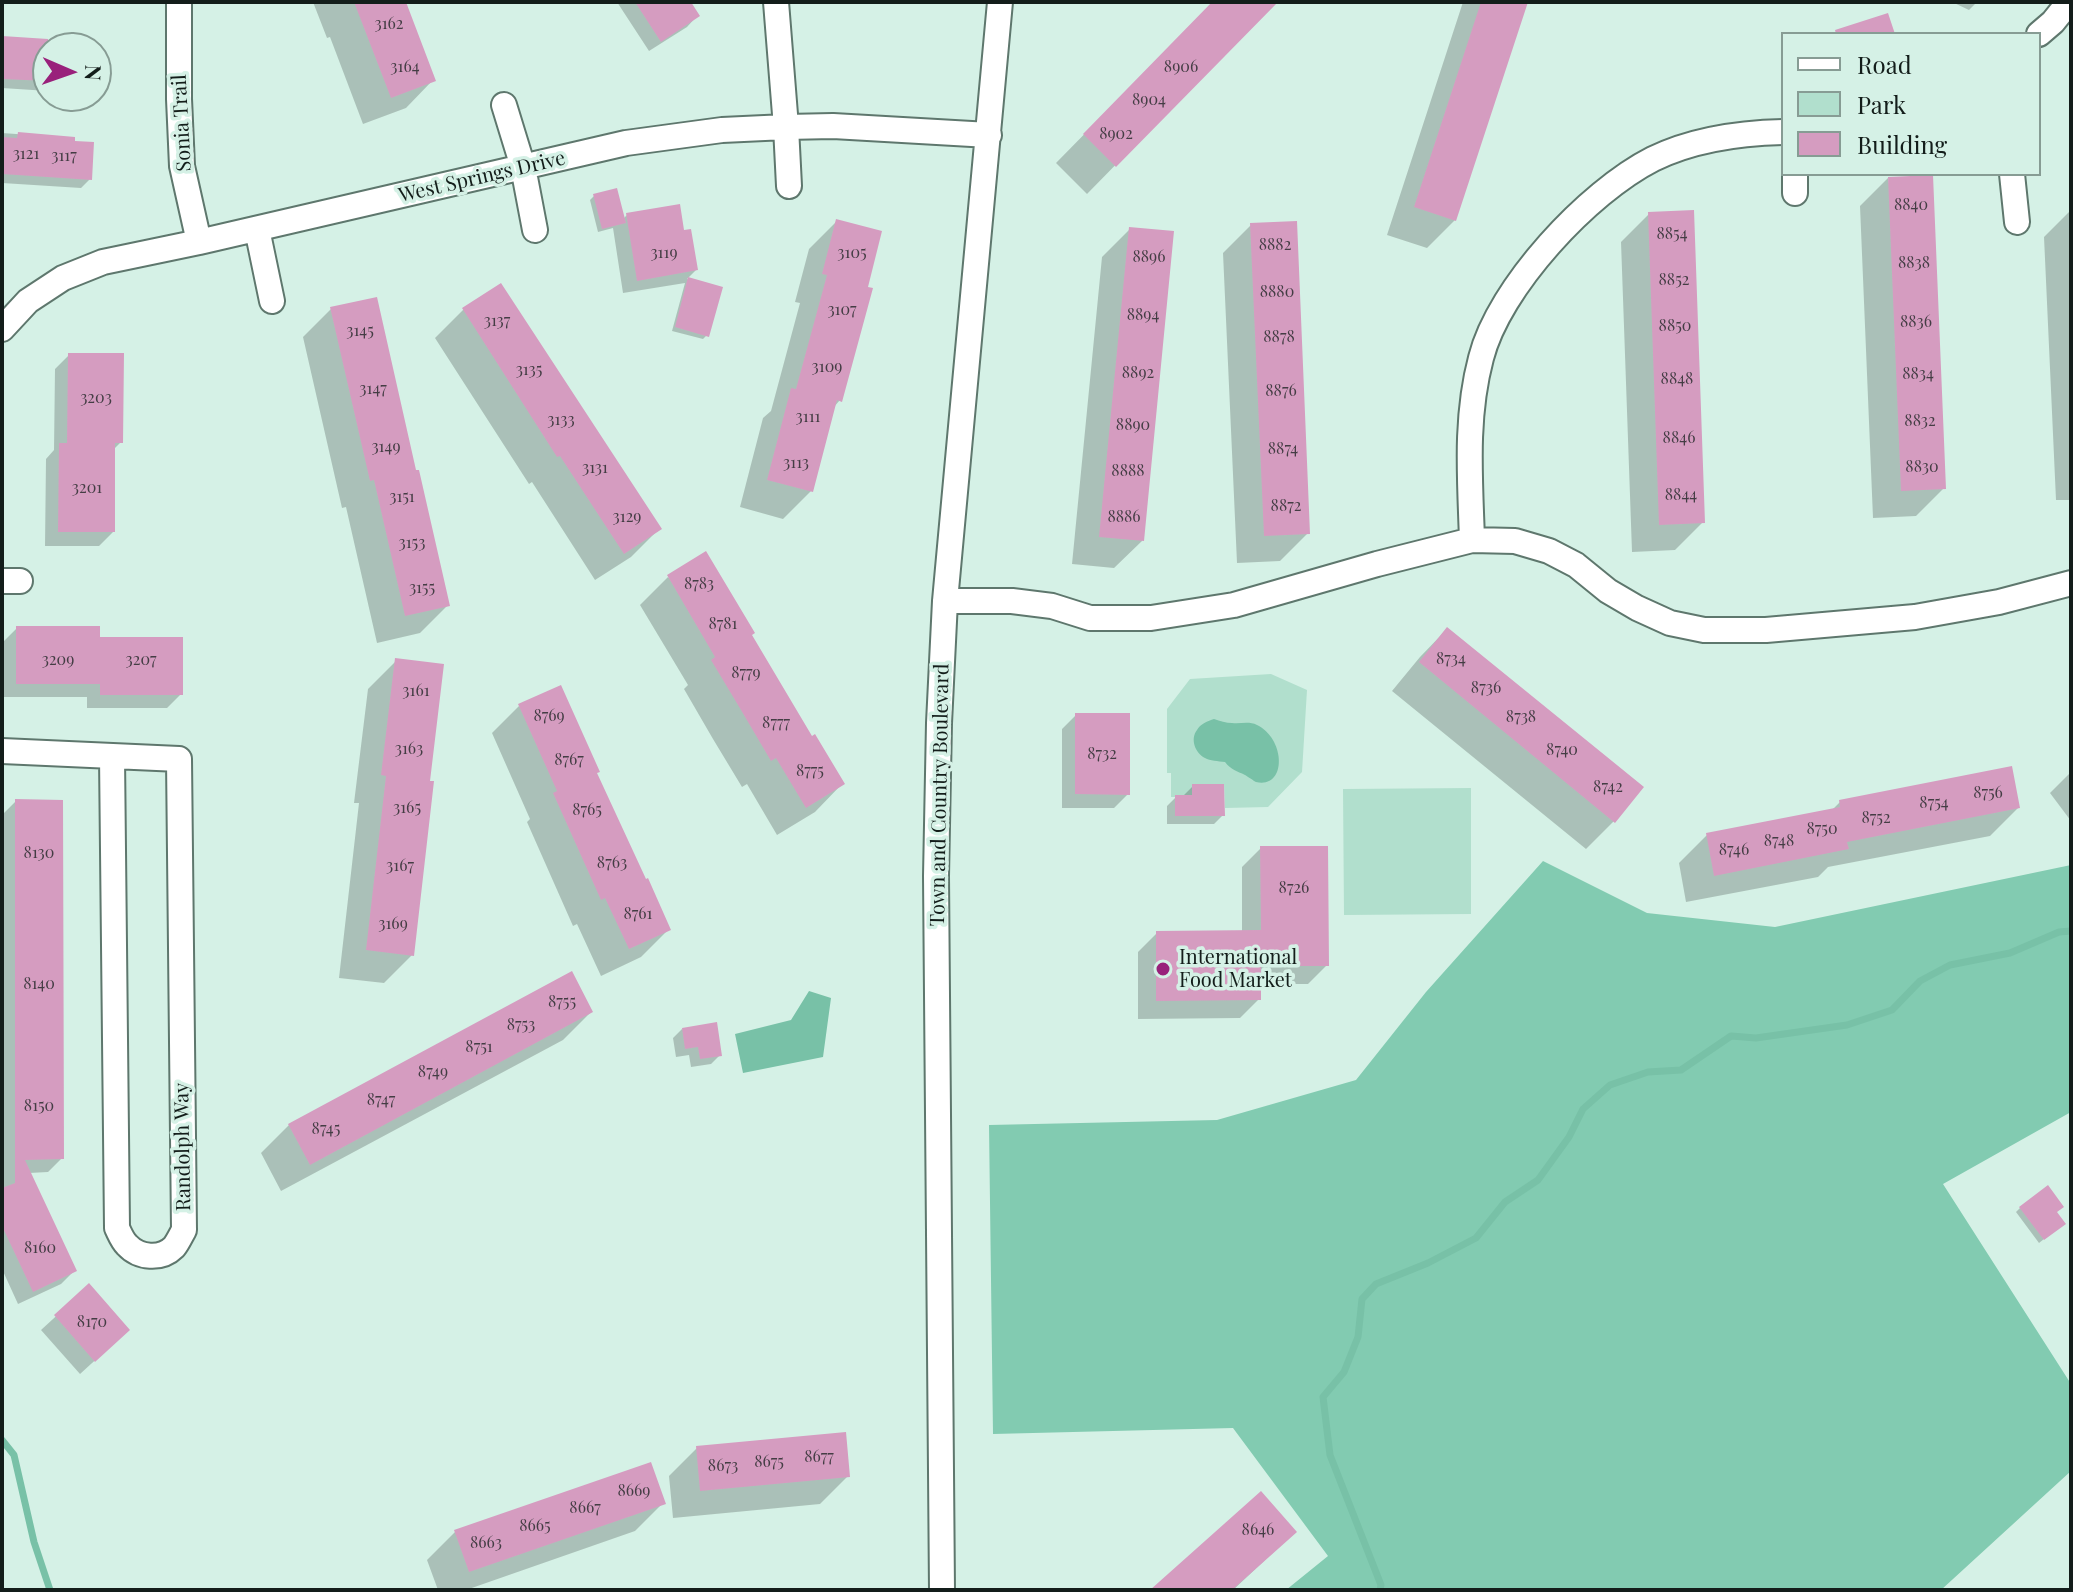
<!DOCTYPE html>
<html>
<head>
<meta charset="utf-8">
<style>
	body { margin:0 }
	#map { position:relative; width:2073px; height:1592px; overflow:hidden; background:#d5f1e6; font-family:"Playfair Display",serif }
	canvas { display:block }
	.frame { position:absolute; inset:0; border:4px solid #131d1a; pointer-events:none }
	.legend { position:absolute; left:1781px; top:32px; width:260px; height:144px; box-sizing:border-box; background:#d5f1e6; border:2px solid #879c94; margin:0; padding:10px 14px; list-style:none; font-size:24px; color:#131d1a }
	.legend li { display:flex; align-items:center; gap:16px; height:40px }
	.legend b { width:40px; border:2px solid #879c94 }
	.north { position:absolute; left:32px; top:32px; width:80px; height:80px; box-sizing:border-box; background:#d5f1e6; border:2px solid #879c94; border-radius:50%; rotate:92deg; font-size:22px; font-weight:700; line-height:32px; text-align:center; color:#131d1a }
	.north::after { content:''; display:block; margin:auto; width:28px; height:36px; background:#99217b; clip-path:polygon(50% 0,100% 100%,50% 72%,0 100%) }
</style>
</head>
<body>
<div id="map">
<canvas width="2073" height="1592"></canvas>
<div class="frame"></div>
<ul class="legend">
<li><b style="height:10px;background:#fff"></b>Road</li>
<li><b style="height:22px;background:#b1dfcd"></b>Park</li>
<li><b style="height:22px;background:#d59cc0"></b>Building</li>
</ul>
<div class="north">N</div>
</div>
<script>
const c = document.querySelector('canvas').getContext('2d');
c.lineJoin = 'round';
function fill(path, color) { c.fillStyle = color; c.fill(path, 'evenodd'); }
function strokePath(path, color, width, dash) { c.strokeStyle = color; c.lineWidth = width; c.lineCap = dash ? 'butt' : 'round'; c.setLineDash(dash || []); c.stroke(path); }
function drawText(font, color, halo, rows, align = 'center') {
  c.font = font + ' "Playfair Display",serif'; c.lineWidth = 7; c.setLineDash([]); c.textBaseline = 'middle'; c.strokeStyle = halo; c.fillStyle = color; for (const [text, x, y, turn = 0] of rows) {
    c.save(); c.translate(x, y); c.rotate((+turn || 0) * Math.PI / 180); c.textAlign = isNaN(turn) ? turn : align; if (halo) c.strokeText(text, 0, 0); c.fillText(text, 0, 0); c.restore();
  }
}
fill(new Path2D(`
	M 1271,674 L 1307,690 L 1302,772 L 1268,807 L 1225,808 L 1224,784 L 1192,795 L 1176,795 L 1175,797 L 1171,797 L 1171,773 L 1167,773 L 1167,709 L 1190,679 Z
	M 1471,788 L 1471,914 L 1344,915 L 1343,789 Z`), '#b1dfcd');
fill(new Path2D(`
	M 1543,861 L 1647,913 L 1775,927 L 2071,865 L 2071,1112 L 1943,1184 L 2071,1384 L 2071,1471 L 1941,1590 L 1286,1590 L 1328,1556 L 1233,1428 L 993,1434 L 989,1125 L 1217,1120 L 1356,1080 L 1426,992 Z`), '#82cbb1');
fill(new Path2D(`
	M 1214,719 C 1220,721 1226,723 1232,723 C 1241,724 1249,721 1257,725 C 1286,739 1287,789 1256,782 C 1254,781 1247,776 1245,775 C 1237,771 1231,770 1225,762 C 1218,761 1210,761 1205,758 C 1195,753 1190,739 1197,730 C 1200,724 1208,721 1214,719 Z
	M 809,991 L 831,998 L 823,1057 L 743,1073 L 735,1034 L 791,1020 Z`), '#78c1a7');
fill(new Path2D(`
	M 313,2 L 404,2 L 433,80 L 406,108 L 363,124 L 330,37 L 327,38 Z
	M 617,2 L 689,2 L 698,15 L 687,27 L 649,51 Z
	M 1214,2 L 1275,2 L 1087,194 L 1056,163 Z
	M 1463,2 L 1526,2 L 1455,220 L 1427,248 L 1387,235 Z
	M 1952,2 L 1977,2 L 1969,10 Z
	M 2,38 L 84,44 L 83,48 L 48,48 L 48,91 L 2,88 Z
	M 96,49 L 103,50 L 101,85 L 96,90 Z
	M 2,133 L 73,138 L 90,179 L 81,188 L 2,183 Z
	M 1888,178 L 1944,488 L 1916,516 L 1873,518 L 1860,206 Z
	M 594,196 L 623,219 L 627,215 L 683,232 L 696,270 L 687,279 L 720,288 L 707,335 L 703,339 L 672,331 L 685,283 L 623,293 L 613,228 L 598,232 L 590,200 Z
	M 2071,210 L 2071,500 L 2056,500 L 2044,237 Z
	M 1649,214 L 1703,522 L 1675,550 L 1632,552 L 1621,242 Z
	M 837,221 L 840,400 L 833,408 L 811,491 L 783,519 L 740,507 L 763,418 L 771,411 L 800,303 L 795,302 L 809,249 Z
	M 1251,225 L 1308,533 L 1280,561 L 1237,563 L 1223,253 Z
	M 1130,229 L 1142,541 L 1114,568 L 1072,564 L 1102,257 Z
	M 500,286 L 659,529 L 631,557 L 595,580 L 532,482 L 529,484 L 435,338 L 463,310 Z
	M 331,309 L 448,605 L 420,633 L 377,643 L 346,507 L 342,508 L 303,337 Z
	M 69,355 L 121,442 L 113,450 L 113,532 L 99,546 L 45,546 L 46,459 L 54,450 L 55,369 Z
	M 668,577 L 750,636 L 811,739 L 842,784 L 815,812 L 777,835 L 747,784 L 742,787 L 713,739 L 684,689 L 688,685 L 640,605 Z
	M 17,628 L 181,694 L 167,708 L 87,708 L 87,697 L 3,697 L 3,642 Z
	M 1447,629 L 1614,821 L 1586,849 L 1392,691 L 1420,657 Z
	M 396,661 L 412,955 L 384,983 L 339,978 L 359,803 L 354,803 L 368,689 Z
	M 519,706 L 595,774 L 669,929 L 641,957 L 601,976 L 577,924 L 573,926 L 527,822 L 530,819 L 492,733 Z
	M 1076,715 L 1128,794 L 1114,808 L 1062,808 L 1062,729 Z
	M 2071,772 L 2071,821 L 2050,793 Z
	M 1193,786 L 1223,815 L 1214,824 L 1167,824 L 1167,806 L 1176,797 L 1184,795 Z
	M 16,801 L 62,1158 L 48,1172 L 29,1173 L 75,1270 L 61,1284 L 18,1304 L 2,1269 L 2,815 Z
	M 1840,802 L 2018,808 L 1990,836 L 1828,867 L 1818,877 L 1686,902 L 1679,863 L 1707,835 L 1831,811 Z
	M 1261,848 L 1327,965 L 1308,984 L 1259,984 L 1259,999 L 1240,1018 L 1138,1019 L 1138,952 L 1157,933 L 1242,932 L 1242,867 Z
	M 591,1012 L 563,1040 L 281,1191 L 261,1153 L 289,1125 Z
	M 682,1029 L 720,1055 L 711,1064 L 691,1067 L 689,1055 L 676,1057 L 673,1038 Z
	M 2020,1208 L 2055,1213 L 2059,1227 L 2039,1243 L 2016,1212 Z
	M 89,1286 L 114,1343 L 80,1374 L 41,1330 Z
	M 697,1448 L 848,1476 L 820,1504 L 673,1518 L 669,1476 Z
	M 663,1503 L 635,1531 L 466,1590 L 438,1590 L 427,1560 L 455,1532 Z
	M 1295,1532 L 1233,1590 L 1153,1590 Z`), '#0003');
strokePath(new Path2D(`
	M 2,1440 L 14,1455 L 34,1542 L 50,1590
	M 1380,1590 L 1381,1585 L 1330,1455 L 1323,1397 L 1344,1372 L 1358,1337 L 1362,1299 L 1376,1284 L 1428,1263 L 1476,1238 L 1505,1202 L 1538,1180 L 1569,1137 L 1583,1109 L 1610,1085 L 1648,1072 L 1681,1070 L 1731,1036 L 1756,1038 L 1847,1025 L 1892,1010 L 1920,981 L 1950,965 L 2010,953 L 2059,932 L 2071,931`), '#78c1a7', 7);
fill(new Path2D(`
	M 354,2 L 406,2 L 436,81 L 391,98 Z
	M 635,2 L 691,2 L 700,16 L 661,42 Z
	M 1212,2 L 1278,2 L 1116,167 L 1083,134 Z
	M 1481,2 L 1528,2 L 1456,221 L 1414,207 Z
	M 1888,13 L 1895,34 L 1836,34 L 1835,30 Z
	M 2,36 L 48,39 L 48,81 L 2,79 Z
	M 18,132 L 75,137 L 75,141 L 94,142 L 92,180 L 2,174 L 2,137 L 17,138 Z
	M 1933,175 L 1946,489 L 1901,491 L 1888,177 Z
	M 617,188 L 626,223 L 602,229 L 593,194 Z
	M 680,204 L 684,230 L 691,229 L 698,270 L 637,281 L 626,213 Z
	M 1694,210 L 1705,523 L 1659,525 L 1648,212 Z
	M 836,219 L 882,231 L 868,287 L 873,288 L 842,402 L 837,400 L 813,492 L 767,480 L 791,388 L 796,389 L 827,275 L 822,274 Z
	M 1297,221 L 1310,534 L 1264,536 L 1250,223 Z
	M 1129,227 L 1174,231 L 1144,541 L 1099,537 Z
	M 688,277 L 723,287 L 709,337 L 675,327 Z
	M 501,283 L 662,529 L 624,554 L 560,456 L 557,457 L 462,308 Z
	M 377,297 L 416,470 L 419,470 L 450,606 L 405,616 L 374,480 L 370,481 L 330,307 Z
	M 68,353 L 124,353 L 123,443 L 115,443 L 115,532 L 58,532 L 59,443 L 67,443 Z
	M 706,551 L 755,633 L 752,635 L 812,736 L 815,734 L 845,784 L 806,808 L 776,758 L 771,761 L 741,710 L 711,660 L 715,657 L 667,575 Z
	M 16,626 L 100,626 L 100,637 L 183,637 L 183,695 L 100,695 L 100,684 L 16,684 Z
	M 1447,627 L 1644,787 L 1615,823 L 1419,662 Z
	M 395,658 L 444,664 L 430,781 L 434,781 L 414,956 L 366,950 L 386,776 L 381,775 Z
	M 561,685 L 600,772 L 597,773 L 646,879 L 648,878 L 671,930 L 629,949 L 605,898 L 601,900 L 553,793 L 557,791 L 518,704 Z
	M 1075,713 L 1130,713 L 1130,795 L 1075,794 Z
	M 2012,766 L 2020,808 L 1847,842 L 1849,849 L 1714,876 L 1706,833 L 1840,807 L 1839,800 Z
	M 1192,784 L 1224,784 L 1225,816 L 1175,816 L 1175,795 L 1192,795 Z
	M 15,799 L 63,800 L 64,1159 L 25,1160 L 77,1271 L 33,1292 L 2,1226 L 2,1188 L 15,1183 Z
	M 1260,846 L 1328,846 L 1329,966 L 1261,966 L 1261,1000 L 1156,1001 L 1156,931 L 1261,930 Z
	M 572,971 L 593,1012 L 310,1165 L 288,1124 Z
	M 717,1022 L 722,1056 L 700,1059 L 698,1047 L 685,1049 L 682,1028 Z
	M 2048,1185 L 2064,1207 L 2057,1212 L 2066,1224 L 2044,1240 L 2019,1207 Z
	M 89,1283 L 130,1330 L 95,1362 L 54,1315 Z
	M 846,1432 L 850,1477 L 700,1491 L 696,1446 Z
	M 651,1462 L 666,1504 L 469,1572 L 454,1530 Z
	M 1261,1491 L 1297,1532 L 1232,1590 L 1150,1590 Z`), '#d59cc0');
const minor = new Path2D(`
	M 179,2 L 179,99 L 182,166 L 199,242
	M 776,2 L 786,127 L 789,186
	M 2039,34 L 2053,22 L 2069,2
	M 504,105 L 523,167 L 535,230
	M 1795,174 L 1795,193
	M 2012,174 L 2017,222
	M 257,229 L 272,301
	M 2,329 L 28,301 L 63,278 L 103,262 L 199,242 L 626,143 L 722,130 L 786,127 L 833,126 L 989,135
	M 1472,540 C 1470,478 1465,418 1481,358 C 1499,287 1588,192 1653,159 C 1694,139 1738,133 1783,132
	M 2,581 L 20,581
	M 945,601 L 1012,601 L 1052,606 L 1090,618 L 1151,618 L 1234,605 L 1377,564 L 1472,540 L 1515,541 L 1549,551 L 1576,565 L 1608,591 L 1637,608 L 1670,623 L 1704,630 L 1766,630 L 1915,617 L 1999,602 L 2071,583
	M 2,751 L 179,759 L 184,1230 C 181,1235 178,1242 174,1247 C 161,1260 139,1258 127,1245 C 122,1240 120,1234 117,1228 L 112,756
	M 942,1590 L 936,876 L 939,723 L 945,601 L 1000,2`);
strokePath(minor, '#5e776d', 28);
strokePath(minor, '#fff', 24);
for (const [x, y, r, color] of [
	[1163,969,8,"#99217b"]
]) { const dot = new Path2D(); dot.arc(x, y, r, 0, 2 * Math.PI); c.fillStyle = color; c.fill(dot); strokePath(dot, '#d5f1e6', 3); }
drawText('16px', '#443d44', null, [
	["3162",389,24],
	["3164",405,67],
	["8906",1181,67],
	["8904",1149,100],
	["8902",1116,134],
	["3121",26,154],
	["3117",64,156],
	["8840",1911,205],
	["8854",1672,234],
	["8882",1275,245],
	["3119",664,253],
	["3105",852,253],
	["8896",1149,257],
	["8838",1914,263],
	["8852",1674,280],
	["8880",1277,292],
	["3107",842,310],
	["8894",1143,315],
	["3137",497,321],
	["8836",1916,322],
	["8850",1675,326],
	["3145",360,331],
	["8878",1279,337],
	["3109",827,367],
	["3135",529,370],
	["8892",1138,373],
	["8834",1918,374],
	["8848",1677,379],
	["3147",373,389],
	["8876",1281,391],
	["3203",96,398],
	["3111",808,417],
	["3133",561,420],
	["8832",1920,421],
	["8890",1133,425],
	["8846",1679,438],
	["3149",386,447],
	["8874",1283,449],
	["3113",796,463],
	["8830",1922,467],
	["3131",595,468],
	["8888",1128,471],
	["3201",87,488],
	["8844",1681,495],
	["3151",402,497],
	["8872",1286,506],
	["3129",627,517],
	["8886",1124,517],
	["3153",412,543],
	["8783",699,584],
	["3155",422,588],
	["8781",723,624],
	["8734",1451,659],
	["3209",58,660],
	["3207",141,660],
	["8779",746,673],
	["8736",1486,688],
	["3161",416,691],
	["8769",549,716],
	["8738",1521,717],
	["8777",776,723],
	["3163",409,749],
	["8740",1562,750],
	["8732",1102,754],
	["8767",569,760],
	["8775",810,771],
	["8742",1608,787],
	["8756",1988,793],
	["8754",1934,803],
	["3165",407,808],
	["8765",587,810],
	["8752",1876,818],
	["8750",1822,829],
	["8748",1779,841],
	["8746",1734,850],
	["8130",39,853],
	["8763",612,863],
	["3167",400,866],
	["8726",1294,888],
	["8761",638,914],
	["3169",393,924],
	["8140",39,984],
	["8755",562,1002],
	["8753",521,1025],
	["8751",479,1047],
	["8749",433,1072],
	["8747",381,1100],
	["8150",39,1106],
	["8745",326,1129],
	["8160",40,1248],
	["8170",92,1322],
	["8677",819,1457],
	["8675",769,1462],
	["8673",723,1466],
	["8669",634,1491],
	["8667",585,1508],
	["8665",535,1526],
	["8646",1258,1530],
	["8663",486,1543]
]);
drawText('20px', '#131d1a', '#d5f1e6', [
	["Sonia Trail",182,123,-93],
	["West Springs Drive",482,177,-13],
	["Town and Country Boulevard",940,795,-89],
	["Randolph Way",183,1147,-91]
]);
drawText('20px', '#131d1a', '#d5f1e6', [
	["International",1179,958],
	["Food Market",1179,981]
], 'left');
</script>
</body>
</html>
